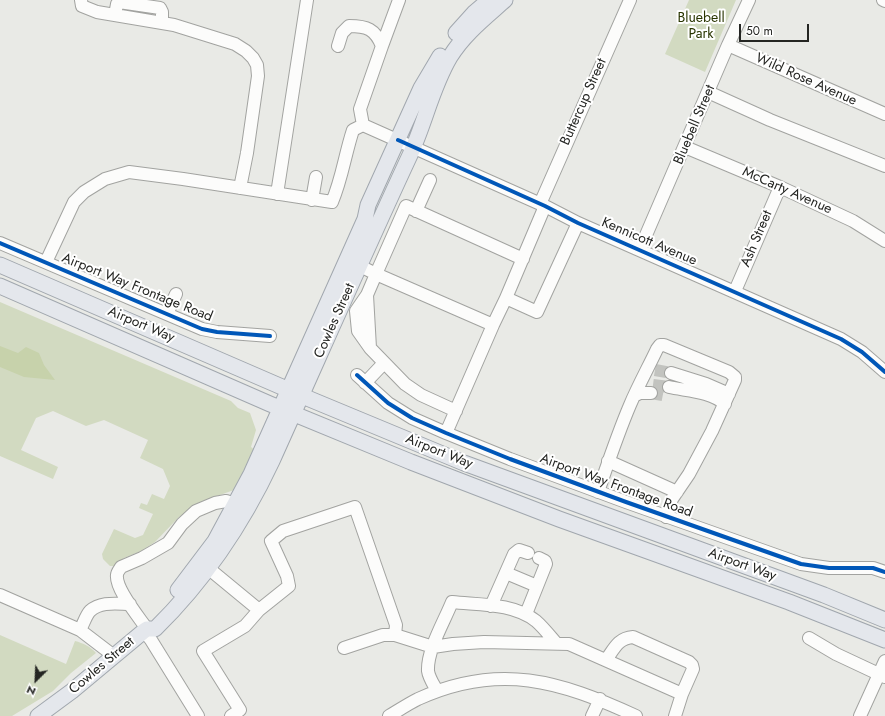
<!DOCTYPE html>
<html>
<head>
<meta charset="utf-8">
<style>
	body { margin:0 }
	#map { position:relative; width:885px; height:716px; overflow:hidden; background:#e9eae6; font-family:Jost,sans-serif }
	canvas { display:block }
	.north { position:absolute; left:16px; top:660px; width:40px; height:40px; -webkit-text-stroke:3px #fff; paint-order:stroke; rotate:204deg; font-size:11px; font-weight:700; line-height:16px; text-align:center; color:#242522 }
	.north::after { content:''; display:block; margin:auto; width:14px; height:18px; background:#242522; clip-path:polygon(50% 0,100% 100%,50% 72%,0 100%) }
	.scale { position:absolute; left:739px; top:24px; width:70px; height:18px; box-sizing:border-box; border:2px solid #242522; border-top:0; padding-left:5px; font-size:12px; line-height:14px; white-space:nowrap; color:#242522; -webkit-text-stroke:3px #fff; paint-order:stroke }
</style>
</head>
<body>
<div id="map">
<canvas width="885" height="716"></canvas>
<div class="north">N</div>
<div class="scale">50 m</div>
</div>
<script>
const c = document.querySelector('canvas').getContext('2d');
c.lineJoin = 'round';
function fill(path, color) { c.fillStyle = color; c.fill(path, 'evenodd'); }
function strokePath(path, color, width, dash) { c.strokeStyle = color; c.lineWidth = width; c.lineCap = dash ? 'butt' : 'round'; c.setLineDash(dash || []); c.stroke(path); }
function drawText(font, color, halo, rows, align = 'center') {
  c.font = font + ' Jost,sans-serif'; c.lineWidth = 4; c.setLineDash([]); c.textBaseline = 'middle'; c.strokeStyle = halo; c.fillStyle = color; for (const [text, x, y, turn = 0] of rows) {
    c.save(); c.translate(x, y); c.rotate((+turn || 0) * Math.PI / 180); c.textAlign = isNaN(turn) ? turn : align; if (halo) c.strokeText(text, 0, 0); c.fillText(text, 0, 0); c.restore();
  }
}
fill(new Path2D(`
	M 689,0 L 736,0 L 705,72 L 665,54 Z
	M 0,302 L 231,401 L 238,408 L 250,413 L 256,430 L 251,447 L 255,450 L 234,490 L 203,501 L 179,517 L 155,542 L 141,551 L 124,558 L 114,566 L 110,566 L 103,559 L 102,554 L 114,529 L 135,538 L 143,535 L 153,514 L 139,508 L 141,503 L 147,505 L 152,494 L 164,499 L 170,486 L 163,469 L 140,458 L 148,440 L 104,420 L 86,426 L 53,411 L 36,418 L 21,450 L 58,467 L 53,479 L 0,456 Z
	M 0,635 L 66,664 L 75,641 C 83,643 91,647 96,653 L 71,673 L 53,691 L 12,716 L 0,716 Z`), '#d2dac1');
fill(new Path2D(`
	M 0,346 L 18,353 L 26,347 L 39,353 L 44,365 L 55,380 L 24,377 L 0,367 Z`), '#c7d2ab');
strokePath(new Path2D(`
	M 655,370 L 671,373
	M 653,385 L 669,387
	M 651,393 L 667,396`), '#c2c3bf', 12, [12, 6]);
const minor = new Path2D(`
	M 81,0 L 82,6 L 97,12 L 174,25 L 235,44 L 246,51 L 253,58 L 257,65 L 258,76 L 247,153 L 240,188
	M 883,0 L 885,1
	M 115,15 L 117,4 L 119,2 L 160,8 L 162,12 L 162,23
	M 728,45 L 885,114
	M 338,46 L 342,33 L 349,26 C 367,26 375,29 382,46 L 360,109 L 363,125
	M 382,46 L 399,0
	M 708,92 L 770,120 L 885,166
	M 363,125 L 545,206 L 578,223 L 841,339 L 862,352 L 885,372
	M 685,147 L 780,187 L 853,221 L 885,241
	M 277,194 L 307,0
	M 312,200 L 316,177
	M 540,204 L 630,0
	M 545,206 L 506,298 L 537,312 L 578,223
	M 416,211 L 430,180
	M 0,243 L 202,329 L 217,332 L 270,336
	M 640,249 L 728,45 L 749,0
	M 46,262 L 74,202 L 84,192 L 105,179 L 129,172 L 183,179 L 332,202 C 342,179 345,154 353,130 L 363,125
	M 352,262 L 376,274 L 367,295 L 356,311 L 358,331 L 370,348 L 405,384 L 421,395 L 456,411
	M 735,291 L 780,187
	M 367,295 L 370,348
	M 506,298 L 493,325 L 376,274 L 406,206 L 523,259
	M 167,314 L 176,294
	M 671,373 L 706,384 L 729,394
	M 357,375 L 388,403 L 412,418 L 446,433 L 510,459 L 626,502 L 801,564 L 829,568 L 873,568 L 885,572
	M 365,383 L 384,363
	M 669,387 C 687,391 710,391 725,404
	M 634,396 L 640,393 L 651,393
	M 446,433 L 493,325
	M 608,461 L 677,492
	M 598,492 C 608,463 618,433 630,405 C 638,386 648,368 657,349 L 660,345 L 664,345 L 729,372 L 735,377 L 735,380 L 712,431 L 689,474 L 672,499 L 666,517
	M 202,563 L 259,610
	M 506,573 L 537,586
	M 0,595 L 80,630 L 114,656
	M 491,606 L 514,554 L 519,550 L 528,553
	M 526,614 L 546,564 L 545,561 L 539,558
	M 147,629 C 139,617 115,589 117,575 C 117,572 120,569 121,567 L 142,558 L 168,543 L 182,524 L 196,511 L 215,503 L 226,501 L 235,504
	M 80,630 C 83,625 86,615 90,611 C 101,601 117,604 130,604
	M 144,631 L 151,640 L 198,716
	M 809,638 L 836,654 L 885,677
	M 344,648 L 383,635 L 395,635 L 433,647 L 453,644 L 484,642 L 569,644 L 682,694 L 675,716
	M 606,660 C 614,649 618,638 633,637 L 689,662 L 692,665 L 693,669 L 682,694
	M 437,691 C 434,685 429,678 428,671 C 427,650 444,622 452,602 C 480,605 513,603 536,621 C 543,627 550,636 556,643
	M 231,716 L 240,710 L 203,651 L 245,626 L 259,610 L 289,586 L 287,576 L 271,541 L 283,531 L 355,507 L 396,625 L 395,635
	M 389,716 C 399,710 408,704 418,699 C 499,662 560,681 636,716
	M 592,716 L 600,699
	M 860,716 L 885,661`);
const major = new Path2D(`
	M 456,33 L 474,13 L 489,0
	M 0,265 L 312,400 L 464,463 L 824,595 L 885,620
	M 0,286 L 270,404 L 411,462 L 559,519 L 789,602 L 885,640
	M 178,590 L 215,541 L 251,474 L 365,219 L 368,205 L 421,88 L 440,56
	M 38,716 L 72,691 L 144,631 L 147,629 L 155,629 C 205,580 242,525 272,461 C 318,359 363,256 410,155 C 425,123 432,87 450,57 C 464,34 486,17 505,0`);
strokePath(minor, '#a2a3a0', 14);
strokePath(major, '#a1a7ae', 17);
strokePath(minor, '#fcfcfb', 12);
strokePath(major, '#e4e7ec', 15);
strokePath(new Path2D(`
	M 398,140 L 545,206 L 578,223 L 841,339 L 862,352 L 885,372
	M 0,243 L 202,329 L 217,332 L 270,336
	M 357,375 L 388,403 L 412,418 L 446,433 L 510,459 L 626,502 L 801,564 L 829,568 L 873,568 L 885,572`), '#0057b8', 4);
drawText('14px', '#293500', '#fff', [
	["Bluebell",701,19],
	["Park",701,35]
]);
drawText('14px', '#242522', '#fff', [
	["Wild Rose Avenue",806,80,24],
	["Buttercup Street",584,102,-66],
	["Bluebell Street",695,125,-67],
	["McCarty Avenue",787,191,24],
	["Ash Street",757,239,-67],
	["Kennicott Avenue",649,242,23],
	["Airport Way Frontage Road",137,288,22],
	["Cowles Street",335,321,-66],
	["Airport Way",141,325,23],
	["Airport Way",439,452,22],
	["Airport Way Frontage Road",616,486,20],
	["Airport Way",742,565,20],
	["Cowles Street",102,666,-40]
]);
</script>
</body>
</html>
